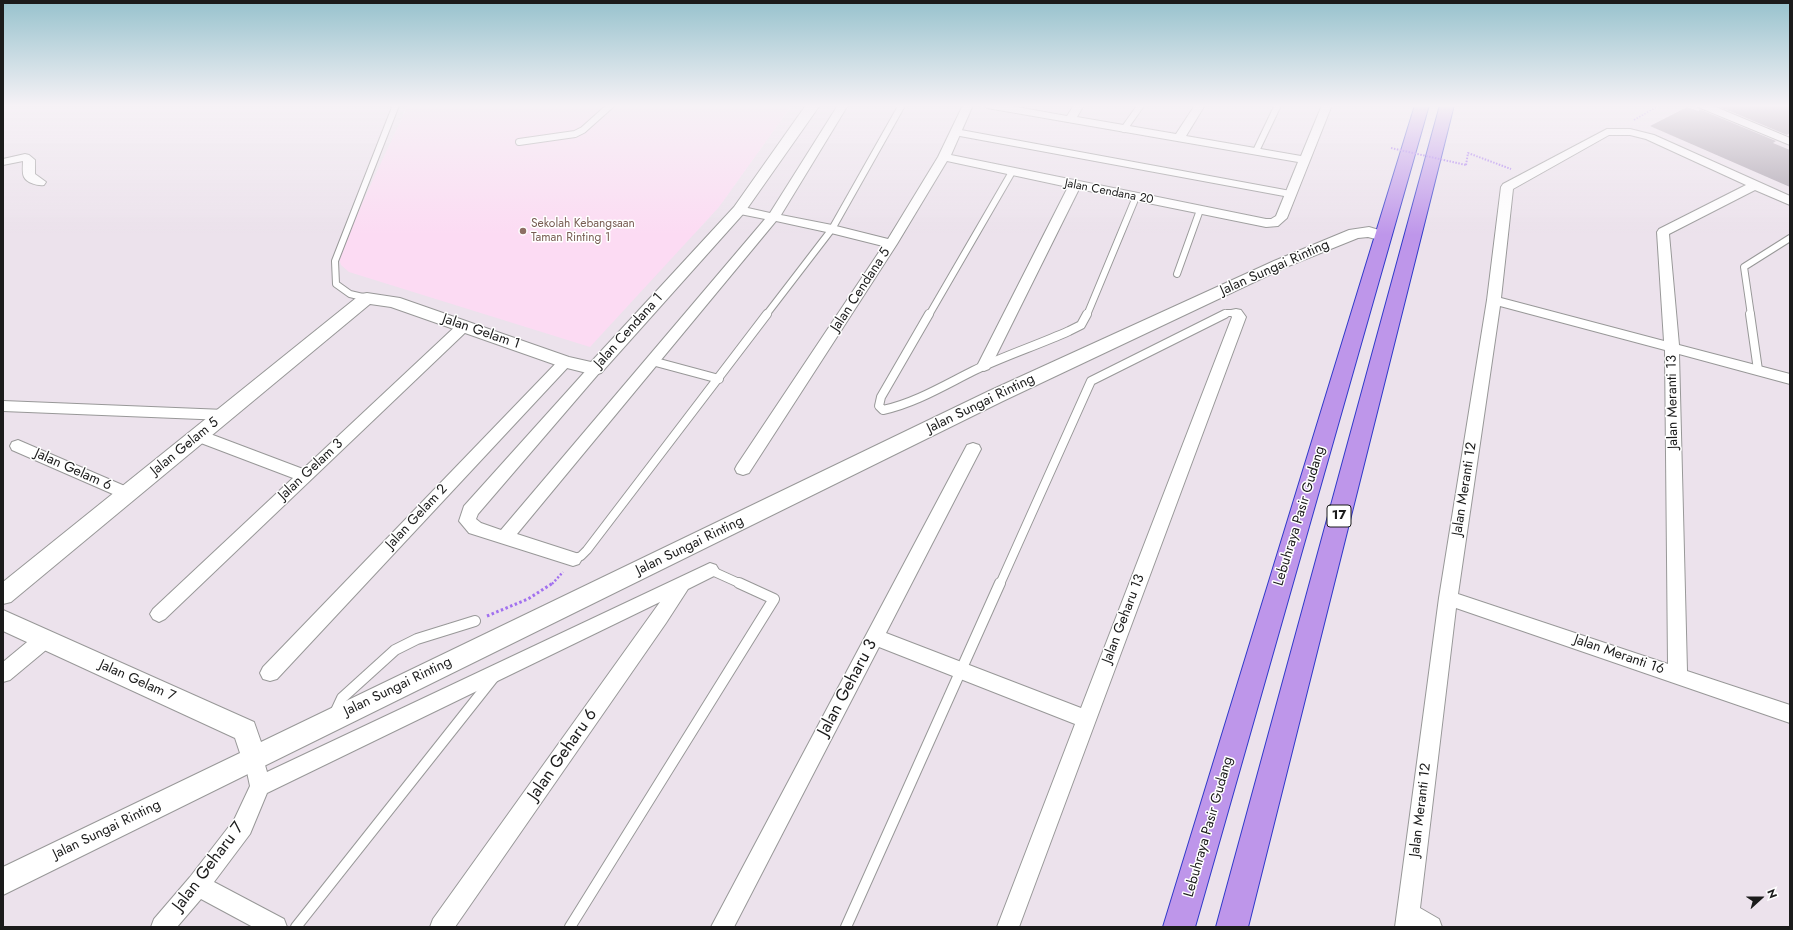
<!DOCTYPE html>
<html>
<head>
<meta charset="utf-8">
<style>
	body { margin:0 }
	#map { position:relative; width:1793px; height:930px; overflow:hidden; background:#ece2ec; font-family:Jost,sans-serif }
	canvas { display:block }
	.frame { position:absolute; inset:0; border:4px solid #1b1b1b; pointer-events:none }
	.north { position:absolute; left:1741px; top:878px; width:40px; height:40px; -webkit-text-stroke:3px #fff; paint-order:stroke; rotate:69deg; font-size:11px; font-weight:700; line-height:16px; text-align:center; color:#1b1b1b }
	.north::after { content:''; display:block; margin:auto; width:14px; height:18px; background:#1b1b1b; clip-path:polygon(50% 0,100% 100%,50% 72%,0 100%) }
</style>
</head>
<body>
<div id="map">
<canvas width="1793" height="930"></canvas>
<div class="frame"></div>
<div class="north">N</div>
</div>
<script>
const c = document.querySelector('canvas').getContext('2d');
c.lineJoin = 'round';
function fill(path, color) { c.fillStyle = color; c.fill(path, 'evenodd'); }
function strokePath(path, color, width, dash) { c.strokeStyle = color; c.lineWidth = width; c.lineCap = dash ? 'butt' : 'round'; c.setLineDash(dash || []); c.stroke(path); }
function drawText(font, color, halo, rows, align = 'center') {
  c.font = font + ' Jost,sans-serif'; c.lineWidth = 3; c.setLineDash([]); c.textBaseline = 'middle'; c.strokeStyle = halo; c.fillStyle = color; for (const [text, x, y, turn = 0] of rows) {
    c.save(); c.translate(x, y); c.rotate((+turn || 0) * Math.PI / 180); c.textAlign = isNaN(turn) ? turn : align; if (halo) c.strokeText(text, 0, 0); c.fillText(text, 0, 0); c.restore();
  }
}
fill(new Path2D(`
	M 408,105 L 792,105 L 719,207 L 590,347 L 349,272 L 341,265 L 338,255 Z`), '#fcdbf3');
fill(new Path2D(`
	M 1715,105 L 1790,105 L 1790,133 L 1787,135 Z
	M 1687,107 L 1699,111 L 1699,109 L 1776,141 L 1773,143 L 1790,150 L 1790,187 L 1650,126 Z`), '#a79eaa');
const serviceFar2 = new Path2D(`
	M 1124,129 L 1141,105
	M 955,132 L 1290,194
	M 519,142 L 575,134 L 583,130 L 611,105
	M 1256,151 L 1278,105
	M 1177,274 L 1200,210
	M 367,298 L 350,294 L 336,284 L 335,261 L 396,105
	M 766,315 L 832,229 L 902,105
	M 929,315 L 1012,172
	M 1087,315 L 1136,197
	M 1223,315 L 1227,313 L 1236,313
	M 1751,315 L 1744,267 L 1790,238`);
const serviceFar1 = new Path2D(`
	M 929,314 L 881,397 L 879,406 L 883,410 C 915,403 943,386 973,371 C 1004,356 1038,345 1069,331 L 1081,325 L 1087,314
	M 1750,314 L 1758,370
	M 652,361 L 719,379
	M 573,559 L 581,556 L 587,550 L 767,314
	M 710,570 L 741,584
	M 1000,584 L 1091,381 L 1225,314`);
const service = new Path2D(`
	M 335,713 L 342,698 L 395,650 L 417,639 L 475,621
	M 296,927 L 494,677
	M 570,927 L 774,599 L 739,583
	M 846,927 L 1000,583`);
const minor = new Path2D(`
	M 838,105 L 848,105 L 781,215 L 832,225 L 888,239 L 938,157 L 963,105 L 973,105 L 951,155 L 1266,219 L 1271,219 L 1276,216 L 1298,162 L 987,108 L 982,105 L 1006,105 L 1067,116 L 1074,105 L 1084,105 L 1077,117 L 1176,134 L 1195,105 L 1205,105 L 1186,136 L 1301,156 L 1322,105 L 1332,105 L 1287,218 L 1278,226 L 1266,227 L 1079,189 L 991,366 L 989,369 L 984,371 L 979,369 L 977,366 L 1068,187 L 947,161 L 897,244 L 749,473 L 743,475 L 737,473 L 735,469 L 737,465 L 883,246 L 831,233 L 776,221 L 517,534 L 579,554 L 582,559 L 579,564 L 573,566 L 469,533 L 459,521 L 464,506 L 590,366 L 595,364 L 600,366 L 602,369 L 600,372 L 478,514 L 476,519 L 481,523 L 501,530 L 765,219 L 735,213 L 733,210 L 735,207 L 739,206 L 770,213 Z
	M 1697,105 L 1711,105 L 1790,138 L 1790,145 L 1698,107 Z
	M 1607,129 L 1630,129 L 1654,135 L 1790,196 L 1790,205 L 1755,190 L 1669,234 L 1679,345 L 1790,374 L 1790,384 L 1679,354 L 1687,671 L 1790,705 L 1790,723 L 1456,608 L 1420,908 L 1439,919 L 1442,927 L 1395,927 L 1439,598 L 1487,300 L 1501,187 L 1503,184 ZM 1609,135 L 1630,135 L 1646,139 L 1746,185 L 1659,229 L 1657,232 L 1664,341 L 1501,298 L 1513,189 ZM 1500,306 L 1665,350 L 1668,664 L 1458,594 Z
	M 25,154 L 29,155 L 35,160 L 35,174 L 46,182 L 44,185 C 38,186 27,183 24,177 C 22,173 23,165 23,161 L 3,165 L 3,159 Z
	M 1236,309 L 1241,310 L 1246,317 L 1019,927 L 997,927 L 1075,724 L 879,647 L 734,927 L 711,927 L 967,445 L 973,443 L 979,445 L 981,449 L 886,633 L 1081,708 L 1232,317 L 1229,313 L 1231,310 Z
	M 464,321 L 469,323 L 471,326 L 469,329 L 165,619 L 159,622 L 153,619 L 150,614 L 153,609 L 293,478 L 193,440 L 191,436 L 193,432 L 199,430 L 205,432 L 303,469 L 459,323 Z
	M 565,357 L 570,359 L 572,362 L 570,365 L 277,679 L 270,681 L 263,679 L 260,673 L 263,667 L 560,359 Z
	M 3,401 L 225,410 L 230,411 L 233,415 L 230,419 L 225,420 L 3,411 Z
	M 18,440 L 134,490 L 136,494 L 134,498 L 128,500 L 122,498 L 12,450 L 10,446 L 12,442 Z
	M 710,563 L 716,565 L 719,570 L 716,575 L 688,589 L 666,623 L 455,927 L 430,927 L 433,919 L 660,602 L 267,793 L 250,834 L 214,882 L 284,919 L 287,927 L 253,927 L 201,899 L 177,927 L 151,927 L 154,919 L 190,877 L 234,820 L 250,786 L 244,758 L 247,751 L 254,748 L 261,751 L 267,772 Z
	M 45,631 L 52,633 L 54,639 L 52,645 L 10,680 L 3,682 L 3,662 L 38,633 Z`);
const tertiary = new Path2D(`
	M 806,105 L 820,105 L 744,213 L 601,373 L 595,375 L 559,366 L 391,307 L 370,304 L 11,602 L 3,604 L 3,582 L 361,294 L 367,293 L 400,298 L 569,357 L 591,362 L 734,207 Z
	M 1369,227 L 1389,233 L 1391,236 L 1389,239 L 1383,241 L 1368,237 L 1358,238 L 1286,267 L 1003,401 L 3,895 L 3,867 L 240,753 L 235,738 L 3,631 L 3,610 L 254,722 L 261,742 L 989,391 L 1274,261 L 1349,230 Z`);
const trunk = new Path2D(`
	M 1415,105 L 1429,105 L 1195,927 L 1163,927 Z
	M 1440,105 L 1454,105 L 1248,927 L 1216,927 Z`);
strokePath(serviceFar2, '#989898', 8);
strokePath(serviceFar1, '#989898', 10);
strokePath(service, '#989898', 12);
strokePath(minor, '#989898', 2);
strokePath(tertiary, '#989898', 2);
strokePath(trunk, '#303ac9', 2);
strokePath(new Path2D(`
	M 1634,120 L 1660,105
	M 1466,165 L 1468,153 L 1511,169`), '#a170ef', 2, [1.5, 1.5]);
strokePath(new Path2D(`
	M 552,584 L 563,572`), '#a170ef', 2.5, [2, 2]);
strokePath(new Path2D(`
	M 487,616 L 528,599 L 553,583`), '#a170ef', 3, [2.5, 2.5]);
strokePath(serviceFar2, '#fff', 6);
strokePath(serviceFar1, '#fff', 8);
strokePath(service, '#fff', 10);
fill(minor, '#fff');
fill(tertiary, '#fff');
fill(trunk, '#be96ea');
strokePath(new Path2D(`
	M 1391,148 L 1466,165`), '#a170ef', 2, [1.5, 1.5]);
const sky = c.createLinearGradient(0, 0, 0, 235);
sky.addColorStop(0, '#97c2cd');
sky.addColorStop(0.45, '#f6f2f6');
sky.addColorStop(1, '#f6f2f600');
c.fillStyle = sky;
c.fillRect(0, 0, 1793, 235);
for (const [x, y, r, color] of [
	[523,231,4,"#8d6e63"]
]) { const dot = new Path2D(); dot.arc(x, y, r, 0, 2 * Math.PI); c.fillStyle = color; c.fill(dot); strokePath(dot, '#fff', 1.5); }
drawText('12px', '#1b1b1b', '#fff', [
	["Jalan Cendana 20",1109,192,11]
]);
drawText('12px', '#785e54', '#fff', [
	["Sekolah Kebangsaan",531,224],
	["Taman Rinting 1",531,238]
], 'left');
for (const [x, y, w] of [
	[1339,516,24]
]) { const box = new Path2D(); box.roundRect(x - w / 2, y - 11, w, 22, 3); c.fillStyle = '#fff'; c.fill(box); strokePath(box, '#1b1b1b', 1); }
drawText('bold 13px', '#1b1b1b', null, [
	["17",1339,516]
]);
drawText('14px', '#1b1b1b', '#fff', [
	["Jalan Sungai Rinting",1275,268,-24],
	["Jalan Cendana 5",861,290,-57],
	["Jalan Cendana 1",629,331,-48],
	["Jalan Gelam 1",481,332,19],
	["Jalan Meranti 13",1673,402,-91],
	["Jalan Sungai Rinting",981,404,-26],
	["Jalan Gelam 5",185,447,-39],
	["Jalan Gelam 6",73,470,24],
	["Jalan Gelam 3",311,470,-43],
	["Jalan Meranti 12",1465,489,-81],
	["Lebuhraya Pasir Gudang",1300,516,-73],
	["Jalan Gelam 2",417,517,-47],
	["Jalan Sungai Rinting",690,546,-26],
	["Jalan Geharu 13",1124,619,-69],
	["Jalan Meranti 16",1619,655,19],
	["Jalan Gelam 7",137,681,24],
	["Jalan Sungai Rinting",398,687,-26],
	["Jalan Meranti 12",1421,810,-83],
	["Lebuhraya Pasir Gudang",1209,827,-74],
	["Jalan Sungai Rinting",107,830,-26]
]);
drawText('17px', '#1b1b1b', '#fff', [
	["Jalan Geharu 3",848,688,-62],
	["Jalan Geharu 6",563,755,-55],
	["Jalan Geharu 7",209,867,-53]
]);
</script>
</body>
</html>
